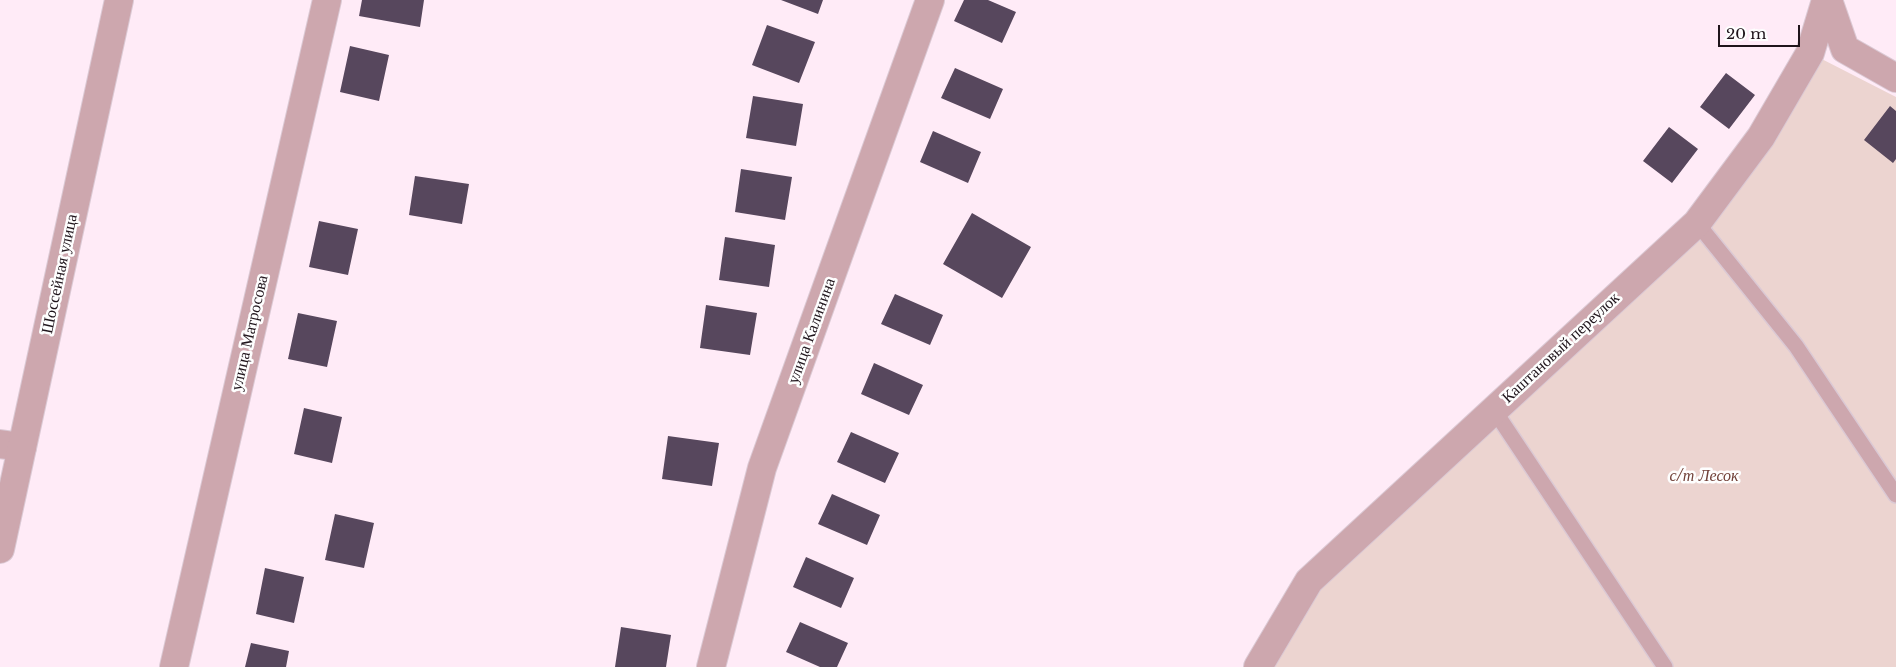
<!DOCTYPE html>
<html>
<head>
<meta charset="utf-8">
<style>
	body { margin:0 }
	#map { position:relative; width:1896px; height:667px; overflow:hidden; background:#ffebf7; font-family:"Libre Baskerville",serif }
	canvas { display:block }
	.scale { position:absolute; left:1718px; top:25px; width:82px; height:22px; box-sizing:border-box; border:2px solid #1f141b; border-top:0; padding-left:6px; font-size:15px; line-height:18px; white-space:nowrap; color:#1f141b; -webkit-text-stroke:4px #fefefe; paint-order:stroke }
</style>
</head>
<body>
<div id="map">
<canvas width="1896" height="667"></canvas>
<div class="scale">20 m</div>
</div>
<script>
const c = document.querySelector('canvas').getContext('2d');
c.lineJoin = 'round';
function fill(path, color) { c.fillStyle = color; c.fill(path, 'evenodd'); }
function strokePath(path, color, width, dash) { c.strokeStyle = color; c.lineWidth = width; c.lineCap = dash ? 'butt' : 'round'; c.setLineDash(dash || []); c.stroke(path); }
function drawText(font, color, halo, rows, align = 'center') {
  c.font = font + ' "Libre Baskerville",serif'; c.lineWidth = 5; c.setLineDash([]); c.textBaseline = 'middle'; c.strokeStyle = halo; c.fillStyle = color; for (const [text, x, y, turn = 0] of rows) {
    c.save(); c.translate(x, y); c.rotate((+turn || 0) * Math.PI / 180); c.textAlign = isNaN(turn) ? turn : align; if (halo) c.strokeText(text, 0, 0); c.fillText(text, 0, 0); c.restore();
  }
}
fill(new Path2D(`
	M 1810,53 L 1896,97 L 1896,667 L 1265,667 L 1309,581 L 1697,223 Z`), '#ecd4d0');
fill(new Path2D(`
	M 362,0 L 424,0 L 420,27 L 359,16 Z
	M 781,0 L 823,0 L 818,14 Z
	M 964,0 L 988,0 L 1016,12 L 1002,43 L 954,21 Z
	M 767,25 L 815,42 L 799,83 L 752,65 Z
	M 350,46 L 389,55 L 379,101 L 340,92 Z
	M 955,68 L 1003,89 L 990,119 L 941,98 Z
	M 1726,73 L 1755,95 L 1729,129 L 1700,107 Z
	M 753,96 L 803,104 L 796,146 L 746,138 Z
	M 1890,106 L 1896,111 L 1896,159 L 1893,163 L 1864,140 Z
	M 1669,127 L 1698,149 L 1672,183 L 1643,161 Z
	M 933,131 L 981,152 L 968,183 L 920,162 Z
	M 741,169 L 792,177 L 785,220 L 735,212 Z
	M 415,176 L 469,184 L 462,224 L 409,215 Z
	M 972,213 L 1031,247 L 1002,298 L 943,264 Z
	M 319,221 L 358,229 L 348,275 L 309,267 Z
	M 725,237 L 775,245 L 769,287 L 719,280 Z
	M 895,294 L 943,315 L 930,345 L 881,324 Z
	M 706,305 L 757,313 L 750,355 L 700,348 Z
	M 298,313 L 337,321 L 327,367 L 288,359 Z
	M 874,363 L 923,385 L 909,415 L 861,394 Z
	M 304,408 L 342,417 L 332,463 L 294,454 Z
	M 851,432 L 899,453 L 885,483 L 837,462 Z
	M 668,436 L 719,443 L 712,486 L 662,479 Z
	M 832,494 L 880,515 L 867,545 L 818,524 Z
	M 335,514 L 374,523 L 364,568 L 325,560 Z
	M 806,557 L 854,578 L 841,608 L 793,587 Z
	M 265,568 L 304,577 L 294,623 L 256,614 Z
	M 800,622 L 848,643 L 837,667 L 820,667 L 786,652 Z
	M 621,627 L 671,635 L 666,667 L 615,667 Z
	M 251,643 L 289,651 L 286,667 L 245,667 Z`), '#57475d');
const service = new Path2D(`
	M 1697,223 L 1796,346 L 1896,495
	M 1494,410 L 1665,667`);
const minor = new Path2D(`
	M 1828,0 L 1845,49 L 1896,78
	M 0,444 L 22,447
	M 174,667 L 327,0
	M 711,667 L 762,468 L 930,0
	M 1258,667 L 1309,581 L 1697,223 L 1761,137 L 1810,53 L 1826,0`);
const tertiary = new Path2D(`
	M 0,549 L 119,0`);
strokePath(service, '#dbc9d4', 18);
strokePath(minor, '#dbc9d4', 30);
strokePath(tertiary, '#dbc9d4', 30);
strokePath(service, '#cda7ae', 15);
strokePath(minor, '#cda7ae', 28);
strokePath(tertiary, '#cda7ae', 28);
drawText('16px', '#1f141b', '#fefefe', [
	["Шоссейная улица",60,274,-78],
	["улица Калинина",812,331,-70],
	["улица Матросова",250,333,-77],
	["Каштановый переулок",1561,348,-43]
]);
drawText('italic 16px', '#714038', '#fefefe', [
	["с/т Лесок",1704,476]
]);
</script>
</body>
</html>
